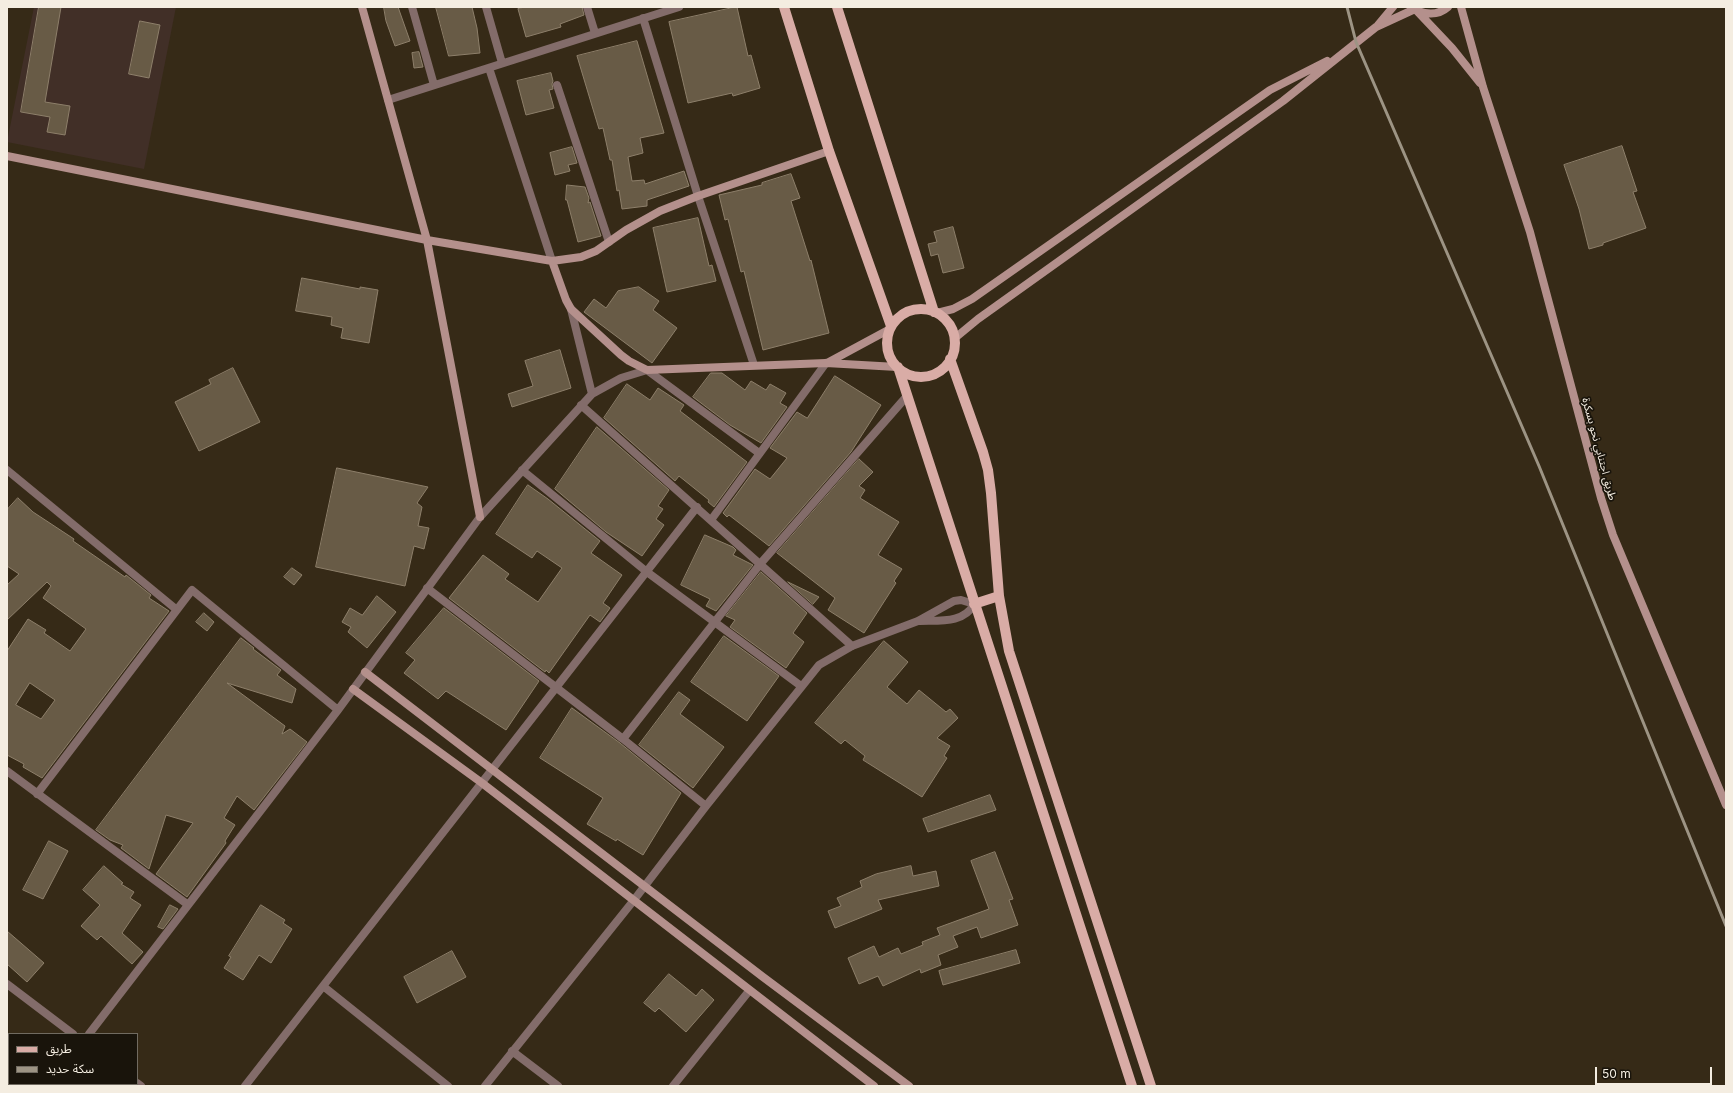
<!DOCTYPE html>
<html>
<head>
<meta charset="utf-8">
<style>
	body { margin:0 }
	#map { position:relative; width:1733px; height:1093px; overflow:hidden; background:#362a17; font-family:Inter,"Noto Sans Arabic",sans-serif }
	canvas { display:block }
	.frame { position:absolute; inset:0; border:8px solid #f4ede1; pointer-events:none }
	.legend { position:absolute; left:8px; top:1033px; width:130px; height:52px; box-sizing:border-box; background:#19140b; border:1px solid #716b61; margin:0; padding:5px 7px; list-style:none; font-size:12px; color:#f4ede1 }
	.legend li { display:flex; align-items:center; gap:8px; height:20px }
	.legend b { width:20px; border:1px solid #716b61 }
	.scale { position:absolute; left:1595px; top:1067px; width:117px; height:18px; box-sizing:border-box; border:2px solid #f4ede1; border-top:0; padding-left:5px; font-size:12px; line-height:14px; white-space:nowrap; color:#f4ede1; -webkit-text-stroke:3px #19140b; paint-order:stroke }
</style>
</head>
<body>
<div id="map">
<canvas width="1733" height="1093"></canvas>
<div class="frame"></div>
<ul class="legend">
<li><b style="height:5px;background:#d9aca6"></b>طريق</li>
<li><b style="height:5px;background:#9d9484"></b>سكة حديد</li>
</ul>
<div class="scale">50 m</div>
</div>
<script>
const c = document.querySelector('canvas').getContext('2d');
c.lineJoin = 'round';
function fill(path, color) { c.fillStyle = color; c.fill(path, 'evenodd'); }
function strokePath(path, color, width, dash) { c.strokeStyle = color; c.lineWidth = width; c.lineCap = dash ? 'butt' : 'round'; c.setLineDash(dash || []); c.stroke(path); }
function drawText(font, color, halo, rows, align = 'center') {
  c.font = font + ' Inter,"Noto Sans Arabic",sans-serif'; c.lineWidth = 3.5; c.setLineDash([]); c.textBaseline = 'middle'; c.strokeStyle = halo; c.fillStyle = color; for (const [text, x, y, turn = 0] of rows) {
    c.save(); c.translate(x, y); c.rotate((+turn || 0) * Math.PI / 180); c.textAlign = isNaN(turn) ? turn : align; if (halo) c.strokeText(text, 0, 0); c.fillText(text, 0, 0); c.restore();
  }
}
fill(new Path2D(`
	M 34,7 L 176,7 L 144,169 L 7,142 Z`), '#412f27');
const building = new Path2D(`
	M 39,7 L 61,7 L 45,102 L 70,106 L 65,135 L 47,132 L 50,117 L 21,112 Z
	M 384,7 L 398,7 L 410,41 L 395,46 L 386,21 Z
	M 436,7 L 472,7 L 477,28 L 480,53 L 449,56 Z
	M 525,7 L 582,7 L 584,15 L 560,24 L 561,27 L 526,37 L 518,9 Z
	M 737,7 L 748,56 L 751,55 L 760,88 L 733,96 L 732,93 L 688,103 L 669,22 Z
	M 140,21 L 160,25 L 149,78 L 129,74 Z
	M 637,41 L 664,133 L 640,138 L 643,153 L 628,157 L 632,181 L 644,180 L 645,184 L 684,171 L 689,186 L 647,200 L 647,206 L 622,209 L 619,190 L 617,191 L 612,160 L 610,160 L 603,128 L 599,129 L 577,56 Z
	M 419,52 L 423,67 L 414,68 L 412,53 Z
	M 551,73 L 553,81 L 552,84 L 553,89 L 549,90 L 554,108 L 526,115 L 517,81 Z
	M 1622,146 L 1637,191 L 1633,192 L 1646,228 L 1603,243 L 1603,245 L 1589,249 L 1579,209 L 1564,165 Z
	M 572,147 L 577,163 L 568,165 L 570,171 L 555,175 L 550,153 Z
	M 791,174 L 800,198 L 791,201 L 810,261 L 811,260 L 829,333 L 763,350 L 744,271 L 741,272 L 728,219 L 725,220 L 719,195 L 762,185 L 762,183 Z
	M 567,185 L 585,187 L 589,198 L 588,203 L 590,202 L 601,236 L 578,242 L 567,200 L 566,200 Z
	M 698,218 L 709,266 L 712,265 L 716,281 L 667,292 L 653,228 Z
	M 953,227 L 964,268 L 943,273 L 938,254 L 931,256 L 928,244 L 937,242 L 934,232 Z
	M 302,278 L 360,289 L 360,287 L 378,290 L 369,343 L 341,338 L 343,328 L 331,325 L 332,317 L 296,311 Z
	M 639,287 L 659,301 L 653,310 L 677,328 L 652,363 L 584,312 L 594,299 L 606,308 L 618,291 Z
	M 560,350 L 571,388 L 512,407 L 508,394 L 533,386 L 525,361 Z
	M 233,368 L 260,422 L 199,451 L 175,402 L 211,384 L 209,380 Z
	M 711,373 L 722,373 L 745,390 L 751,381 L 766,390 L 770,384 L 786,393 L 780,403 L 787,407 L 761,443 L 730,425 L 693,397 Z
	M 835,376 L 881,405 L 851,452 L 769,546 L 729,515 L 727,517 L 723,513 L 755,469 L 770,479 L 787,458 L 770,448 L 797,412 L 807,418 Z
	M 627,384 L 650,400 L 658,388 L 684,405 L 680,411 L 747,462 L 714,507 L 708,502 L 709,500 L 679,476 L 675,481 L 604,418 Z
	M 597,427 L 669,490 L 658,506 L 663,509 L 656,519 L 664,525 L 642,556 L 606,532 L 555,489 Z
	M 859,459 L 873,472 L 859,486 L 865,490 L 860,498 L 899,522 L 878,555 L 902,569 L 894,581 L 896,583 L 864,633 L 828,610 L 835,598 L 777,553 Z
	M 337,468 L 428,487 L 417,503 L 422,507 L 418,526 L 429,528 L 424,549 L 414,546 L 405,586 L 316,567 Z
	M 528,485 L 548,499 L 600,541 L 591,553 L 622,575 L 603,603 L 610,608 L 600,622 L 590,615 L 549,673 L 546,670 L 545,672 L 449,598 L 483,555 L 509,574 L 505,579 L 538,602 L 562,568 L 537,551 L 532,558 L 496,534 Z
	M 18,498 L 33,512 L 74,539 L 73,541 L 125,577 L 126,575 L 151,595 L 149,598 L 169,611 L 42,778 L 23,767 L 24,764 L 7,755 L 7,651 L 28,619 L 46,630 L 44,633 L 70,651 L 86,629 L 43,598 L 51,586 L 47,582 L 7,620 L 7,585 L 19,574 L 7,566 L 7,510 ZM 30,683 L 55,700 L 41,719 L 16,705 Z
	M 705,535 L 733,547 L 736,550 L 733,555 L 753,565 L 716,611 L 706,606 L 710,599 L 681,585 Z
	M 292,568 L 302,575 L 294,585 L 284,577 Z
	M 761,572 L 807,613 L 793,633 L 804,642 L 786,668 L 730,627 L 735,620 L 726,616 Z
	M 788,582 L 819,597 L 813,604 Z
	M 377,596 L 396,612 L 367,648 L 348,632 L 351,627 L 342,622 L 350,608 L 362,615 Z
	M 444,608 L 539,681 L 506,730 L 446,691 L 438,699 L 404,673 L 415,660 L 406,653 Z
	M 204,613 L 214,622 L 207,631 L 196,622 Z
	M 724,636 L 779,676 L 747,721 L 691,682 Z
	M 241,638 L 254,648 L 253,649 L 281,670 L 277,675 L 296,689 L 292,703 L 227,683 L 285,726 L 282,734 L 290,729 L 307,742 L 254,810 L 237,796 L 224,818 L 235,825 L 225,841 L 226,843 L 187,897 L 156,874 L 193,823 L 166,815 L 149,869 L 121,848 L 123,845 L 110,840 L 96,830 Z
	M 884,641 L 908,662 L 887,687 L 907,704 L 919,690 L 946,712 L 950,709 L 958,718 L 937,738 L 950,746 L 944,756 L 947,758 L 922,797 L 863,760 L 865,756 L 845,740 L 841,744 L 815,723 Z
	M 679,692 L 690,700 L 680,714 L 724,747 L 693,788 L 639,745 Z
	M 572,708 L 620,743 L 681,793 L 643,855 L 617,839 L 616,841 L 587,824 L 603,798 L 540,758 Z
	M 990,795 L 996,810 L 928,832 L 923,819 Z
	M 49,841 L 68,851 L 43,899 L 23,890 Z
	M 995,852 L 1013,899 L 1009,900 L 1018,925 L 981,938 L 977,927 L 953,936 L 958,947 L 938,955 L 941,965 L 921,973 L 920,969 L 883,986 L 878,976 L 859,984 L 848,958 L 874,946 L 879,957 L 898,948 L 901,954 L 923,945 L 922,942 L 940,935 L 937,928 L 989,909 L 971,861 Z
	M 104,866 L 123,883 L 121,884 L 134,892 L 130,898 L 141,905 L 122,933 L 143,952 L 132,964 L 101,936 L 97,940 L 81,926 L 100,905 L 83,890 Z
	M 911,866 L 913,876 L 936,871 L 939,886 L 878,900 L 882,909 L 835,928 L 828,911 L 841,906 L 837,898 L 862,887 L 860,881 L 876,874 Z
	M 170,905 L 178,909 L 163,929 L 158,927 Z
	M 261,905 L 285,920 L 283,923 L 292,929 L 271,963 L 259,955 L 243,980 L 224,968 L 231,957 L 229,956 Z
	M 7,931 L 44,963 L 27,982 L 7,964 Z
	M 1016,950 L 1020,963 L 943,985 L 939,971 Z
	M 452,951 L 466,977 L 417,1003 L 404,977 Z
	M 669,974 L 696,996 L 702,989 L 714,1000 L 686,1032 L 659,1008 L 655,1012 L 644,1003 Z`);
fill(building, '#685b46');
strokePath(building, '#8d7f6a', 1);
strokePath(new Path2D(`
	M 412,7 L 434,85
	M 486,7 L 502,63
	M 587,7 L 595,33
	M 643,18 L 698,196 L 754,365
	M 489,68 L 552,261
	M 557,85 L 609,242
	M 388,100 L 679,7
	M 571,309 L 592,394
	M 581,405 L 852,646
	M 7,470 L 177,610
	M 522,470 L 647,572 L 801,686
	M 711,520 L 826,363
	M 427,588 L 623,739 L 706,806
	M 623,739 L 761,563 L 907,396
	M 7,771 L 187,904
	M 37,794 L 192,590 L 338,710
	M 7,984 L 73,1034
	M 323,986 L 448,1086
	M 89,1034 L 338,710 L 480,517 L 592,394 L 621,378 L 647,370 L 759,453
	M 512,1051 L 558,1086
	M 137,1083 L 141,1086
	M 50,1086 L 52,1084
	M 245,1086 L 697,507
	M 485,1086 L 634,900 L 706,806 L 819,665 L 852,646 L 918,621 L 954,601 L 961,600 L 974,604 C 964,624 938,620 918,621
	M 673,1086 L 749,991`), '#836c6a', 8);
strokePath(new Path2D(`
	M 362,7 L 427,240 L 480,517
	M 1461,7 L 1483,87 L 1530,232 L 1601,498 L 1613,535 L 1726,805
	M 1417,11 L 1452,48 L 1480,83
	M 1418,11 C 1429,15 1439,15 1448,7
	M 1378,25 L 1393,7
	M 7,156 L 427,240 L 552,261 L 581,257 L 596,251 L 626,230 L 660,211 L 698,196 L 829,151
	M 552,261 L 566,300 L 571,309 L 621,355 L 629,361 L 647,370 L 826,363 L 897,367
	M 937,313 L 953,309 L 972,299 L 1270,90 L 1327,61
	M 955,338 L 978,319 L 1283,101 L 1376,27 L 1415,9
	M 827,363 L 890,329
	M 365,672 L 763,977 L 909,1086
	M 353,689 L 482,783 L 874,1086`), '#b4908c', 8);
strokePath(new Path2D(`
	M 784,7 L 829,151 L 891,326
	M 837,7 L 934,312
	M887 343a34 34 0 1 1 68 0a34 34 0 1 1-68 0Z
	M 950,359 L 983,452 L 988,470 L 991,493 L 999,596 L 1009,651 L 1151,1086
	M 898,367 L 1132,1086
	M 974,604 L 999,596`), '#d9aca6', 10);
strokePath(new Path2D(`
	M 1347,7 L 1356,42 L 1539,466 L 1726,926`), '#9d9484', 3);
drawText('11px', '#f4ede1', '#19140b', [
	["طريق اجتنابي نحو بسكرة",1599,449,75]
]);
</script>
</body>
</html>
